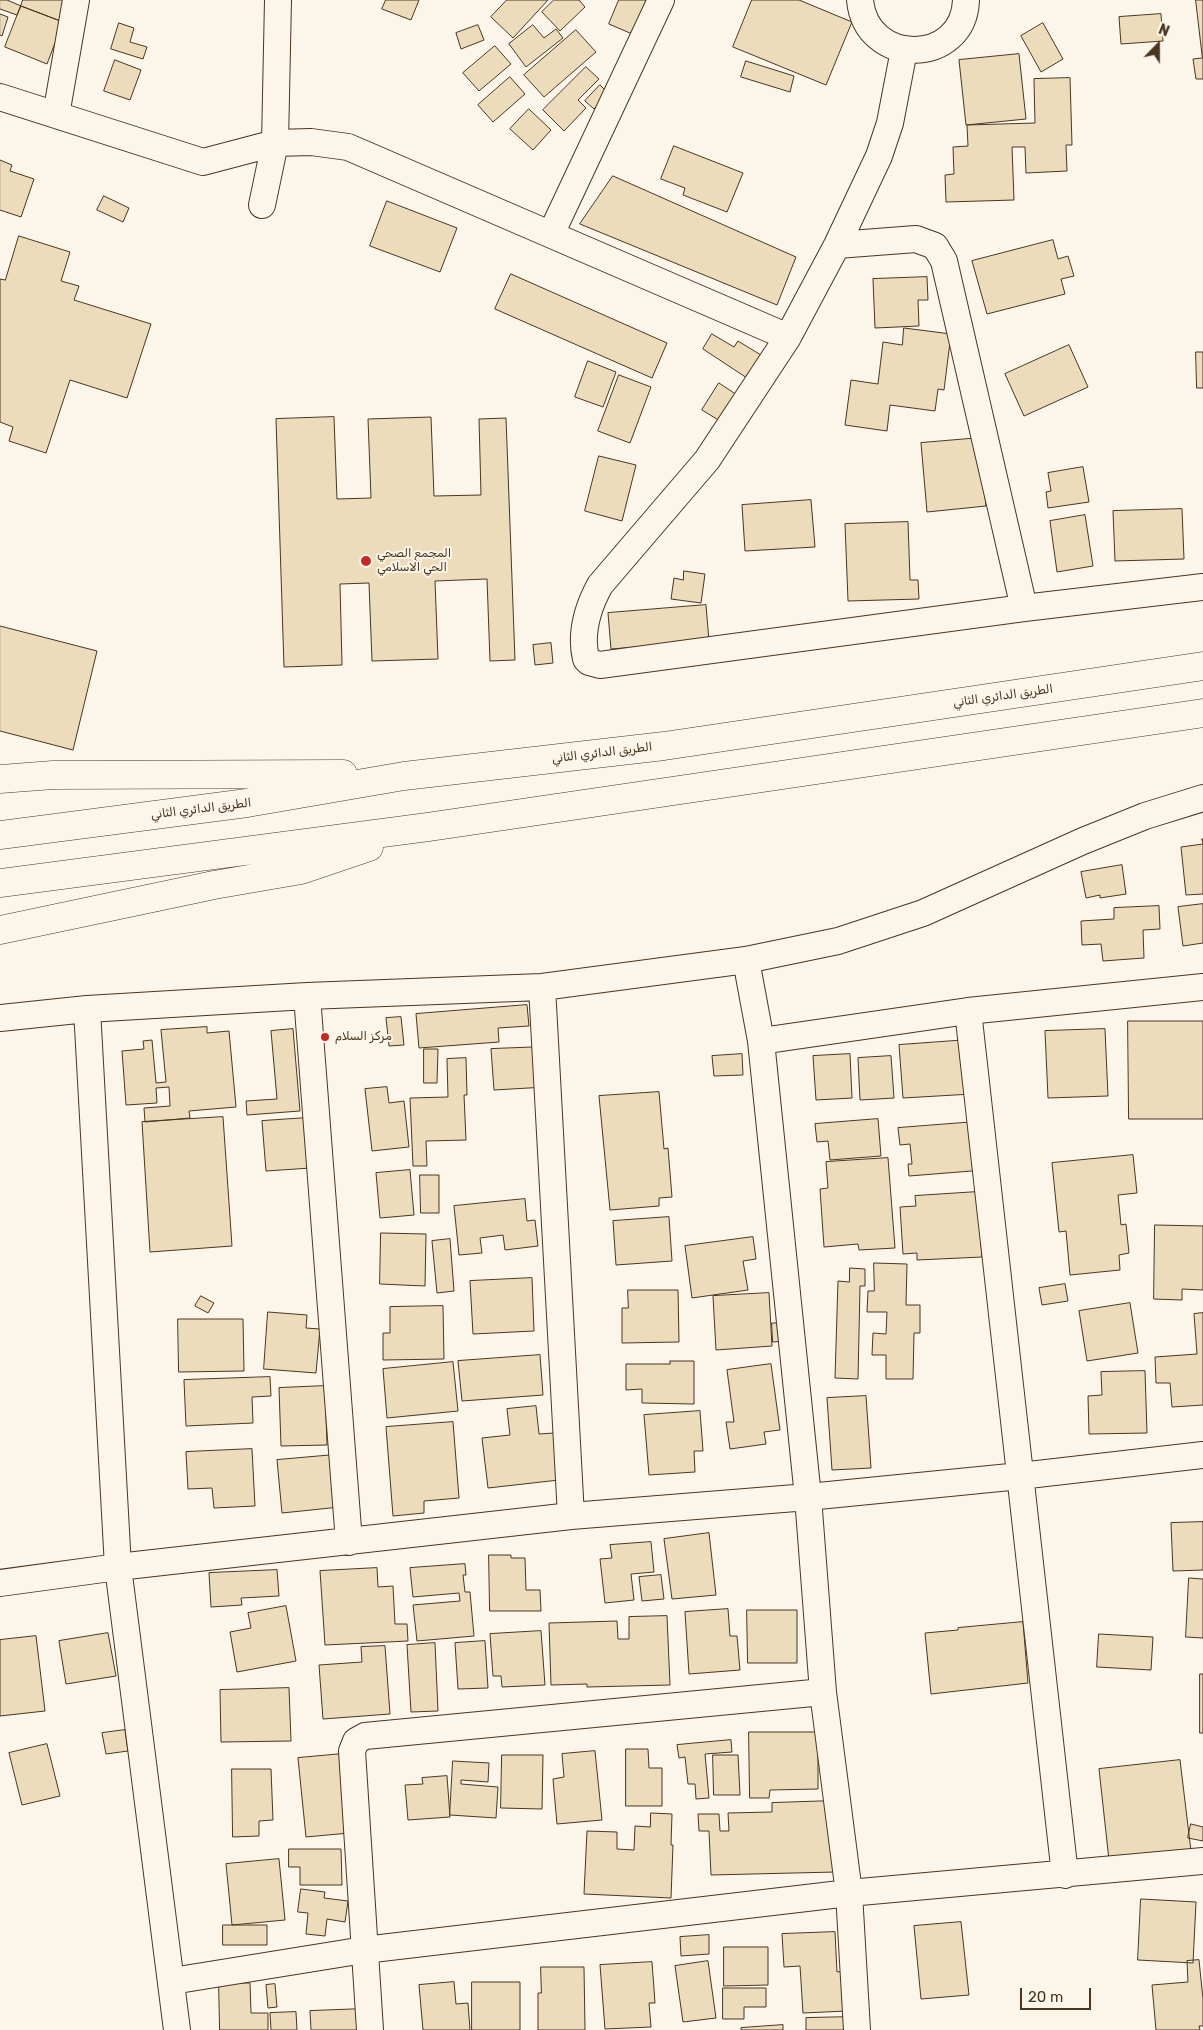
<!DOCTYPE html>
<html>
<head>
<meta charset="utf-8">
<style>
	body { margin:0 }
	#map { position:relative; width:1203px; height:2030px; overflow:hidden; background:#fbf6e9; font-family:Rubik,sans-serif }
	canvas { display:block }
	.north { position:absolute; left:1133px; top:20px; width:50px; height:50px; -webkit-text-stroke:4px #fbf6e9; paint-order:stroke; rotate:22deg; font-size:14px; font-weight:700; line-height:20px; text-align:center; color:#4a3520 }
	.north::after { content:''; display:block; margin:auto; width:18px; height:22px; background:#4a3520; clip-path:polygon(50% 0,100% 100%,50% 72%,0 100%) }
	.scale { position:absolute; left:1020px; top:1988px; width:71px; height:22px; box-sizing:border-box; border:2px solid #4a3520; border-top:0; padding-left:6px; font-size:15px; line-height:18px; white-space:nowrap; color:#4a3520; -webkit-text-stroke:4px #fbf6e9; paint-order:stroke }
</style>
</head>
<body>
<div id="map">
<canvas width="1203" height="2030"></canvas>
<div class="north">N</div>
<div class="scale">20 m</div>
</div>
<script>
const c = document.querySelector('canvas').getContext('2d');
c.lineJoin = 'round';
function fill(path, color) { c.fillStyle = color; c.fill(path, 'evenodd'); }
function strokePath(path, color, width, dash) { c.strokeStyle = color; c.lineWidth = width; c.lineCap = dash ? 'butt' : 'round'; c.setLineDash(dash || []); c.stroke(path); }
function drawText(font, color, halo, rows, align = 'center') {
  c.font = font + ' Rubik,"Noto Naskh Arabic",sans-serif'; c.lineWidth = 4; c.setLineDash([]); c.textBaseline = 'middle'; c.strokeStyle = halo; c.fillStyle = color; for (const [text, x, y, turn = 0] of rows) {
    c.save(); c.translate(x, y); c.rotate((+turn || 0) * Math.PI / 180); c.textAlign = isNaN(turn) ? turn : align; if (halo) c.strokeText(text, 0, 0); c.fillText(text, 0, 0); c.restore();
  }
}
const building = new Path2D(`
	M 0,0 L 7,0 L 21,6 L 17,15 L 0,9 Z
	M 23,0 L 72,0 L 63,22 L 21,6 Z
	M 386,0 L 419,0 L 411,20 L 382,9 Z
	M 507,0 L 548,0 L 513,38 L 491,17 Z
	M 554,0 L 579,0 L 585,7 L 560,31 L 542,12 Z
	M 619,0 L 653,0 L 637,36 L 609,24 Z
	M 752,0 L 799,0 L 852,22 L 826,85 L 733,47 Z
	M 1196,0 L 1203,0 L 1203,79 L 1196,79 L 1193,59 L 1202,58 Z
	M 21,6 L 63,22 L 47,64 L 5,47 Z
	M 0,14 L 8,17 L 2,36 L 0,35 Z
	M 1161,14 L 1163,41 L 1121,44 L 1119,17 Z
	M 119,23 L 134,28 L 130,42 L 147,47 L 143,59 L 111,49 Z
	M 1043,23 L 1063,59 L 1041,72 L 1021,36 Z
	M 478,25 L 484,40 L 461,49 L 456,33 Z
	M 533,25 L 544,38 L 556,29 L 563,38 L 526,67 L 509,44 Z
	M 576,30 L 596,52 L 544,97 L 524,75 Z
	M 495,46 L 511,64 L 479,91 L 463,73 Z
	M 1019,54 L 1026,119 L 966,125 L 959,60 Z
	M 115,60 L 141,70 L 130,100 L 104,91 Z
	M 746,61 L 794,76 L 790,92 L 741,77 Z
	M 586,67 L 599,79 L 578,100 L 586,108 L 564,131 L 543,110 Z
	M 510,77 L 525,94 L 493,122 L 478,105 Z
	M 1070,78 L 1072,145 L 1066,145 L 1067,171 L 1026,173 L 1025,147 L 1012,147 L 1014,200 L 946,202 L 945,175 L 954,174 L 953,147 L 968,146 L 967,125 L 1035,123 L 1034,79 Z
	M 600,85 L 608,93 L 594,109 L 585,101 Z
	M 529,109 L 551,130 L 533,150 L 510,129 Z
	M 674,146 L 743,173 L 727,212 L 683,195 L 685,188 L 661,179 Z
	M 0,160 L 12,165 L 10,171 L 34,179 L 21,217 L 0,210 Z
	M 613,176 L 796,257 L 777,305 L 580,224 Z
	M 104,196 L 129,208 L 123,222 L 97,210 Z
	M 387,201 L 457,228 L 440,272 L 370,246 Z
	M 19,236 L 70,252 L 61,281 L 79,286 L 74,300 L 151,324 L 127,398 L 70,380 L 46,453 L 9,441 L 13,427 L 0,422 L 0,279 L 5,280 Z
	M 1053,240 L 1058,259 L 1068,256 L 1074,276 L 1061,279 L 1065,294 L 987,314 L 972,261 Z
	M 511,274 L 667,343 L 652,378 L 495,309 Z
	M 927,277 L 928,300 L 918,300 L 919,326 L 875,328 L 873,279 Z
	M 904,328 L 951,334 L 944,390 L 938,389 L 935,411 L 890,405 L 887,431 L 845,425 L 851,380 L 878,384 L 883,342 L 902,345 Z
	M 712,334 L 734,347 L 738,341 L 761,355 L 747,378 L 703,349 Z
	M 1069,345 L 1088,387 L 1024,416 L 1005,374 Z
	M 1196,352 L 1203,352 L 1203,388 L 1197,388 Z
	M 588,361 L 616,372 L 603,407 L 575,397 Z
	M 619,375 L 651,387 L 630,443 L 598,431 Z
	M 719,383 L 737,395 L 720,421 L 702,410 Z
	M 334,417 L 337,499 L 371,498 L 368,419 L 431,417 L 434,496 L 481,495 L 479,419 L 506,418 L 515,660 L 490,661 L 487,579 L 435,581 L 438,659 L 372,661 L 369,583 L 340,584 L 342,665 L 284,667 L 276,419 Z
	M 980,438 L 986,506 L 927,512 L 921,443 Z
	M 599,456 L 636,465 L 622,521 L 585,511 Z
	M 1083,467 L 1089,502 L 1048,508 L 1046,492 L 1051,491 L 1048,473 Z
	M 811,500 L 815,547 L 745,551 L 742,505 Z
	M 1182,509 L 1184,559 L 1115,561 L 1113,511 Z
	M 1085,515 L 1093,566 L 1057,572 L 1050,521 Z
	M 908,522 L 910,580 L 918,580 L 919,599 L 848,601 L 845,524 Z
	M 684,571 L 705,574 L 701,603 L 671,599 L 674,578 L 683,580 Z
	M 706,605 L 709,641 L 611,649 L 608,613 Z
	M 0,626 L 97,651 L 73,750 L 0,731 Z
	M 551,643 L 553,663 L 535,665 L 533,645 Z
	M 1202,839 L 1203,839 L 1203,894 L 1186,895 L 1181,847 L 1203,844 Z
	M 1122,865 L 1126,894 L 1100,898 L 1100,895 L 1086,898 L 1081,872 Z
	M 1203,904 L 1203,943 L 1183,946 L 1178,907 Z
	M 1159,906 L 1160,929 L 1143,930 L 1144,958 L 1103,961 L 1101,944 L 1082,945 L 1081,921 L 1114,919 L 1114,908 Z
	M 527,1005 L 529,1026 L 498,1028 L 499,1042 L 419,1048 L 416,1014 Z
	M 401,1017 L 404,1045 L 389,1046 L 386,1018 Z
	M 1128,1021 L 1203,1021 L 1203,1119 L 1129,1119 Z
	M 207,1027 L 207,1033 L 229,1031 L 236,1107 L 189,1111 L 190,1118 L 145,1122 L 144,1108 L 170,1106 L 169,1087 L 156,1088 L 157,1103 L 126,1105 L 122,1051 L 144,1049 L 143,1041 L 152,1040 L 156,1083 L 166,1082 L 161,1030 Z
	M 293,1029 L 300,1111 L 247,1115 L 246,1101 L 277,1099 L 271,1031 Z
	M 1105,1029 L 1108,1096 L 1048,1098 L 1045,1031 Z
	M 968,1040 L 972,1094 L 903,1098 L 899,1045 Z
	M 543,1047 L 546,1087 L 494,1090 L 491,1049 Z
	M 424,1049 L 438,1049 L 437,1083 L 424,1083 Z
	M 742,1054 L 743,1075 L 714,1076 L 712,1056 Z
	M 850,1054 L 852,1098 L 816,1100 L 813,1056 Z
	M 891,1056 L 894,1098 L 860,1100 L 858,1058 Z
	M 466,1058 L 467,1095 L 464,1095 L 466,1140 L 426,1141 L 427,1166 L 413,1166 L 410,1098 L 448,1097 L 447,1059 Z
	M 387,1087 L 389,1103 L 404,1101 L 409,1147 L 372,1151 L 365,1089 Z
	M 659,1092 L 664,1149 L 668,1148 L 672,1197 L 659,1198 L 659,1206 L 610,1210 L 599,1096 Z
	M 223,1117 L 232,1246 L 150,1252 L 142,1122 Z
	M 307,1118 L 311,1168 L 266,1171 L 262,1121 Z
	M 878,1119 L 881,1156 L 830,1160 L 828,1141 L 817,1142 L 815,1124 Z
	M 975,1122 L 984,1170 L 909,1176 L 908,1164 L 912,1164 L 910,1144 L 900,1145 L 898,1128 Z
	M 1133,1155 L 1137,1193 L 1118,1195 L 1121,1225 L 1126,1224 L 1129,1253 L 1119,1255 L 1120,1270 L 1070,1275 L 1066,1231 L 1059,1232 L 1052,1163 Z
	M 888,1158 L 895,1248 L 859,1250 L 858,1244 L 824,1247 L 820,1189 L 828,1188 L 826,1162 Z
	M 410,1170 L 414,1215 L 380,1218 L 376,1173 Z
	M 420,1175 L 439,1175 L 439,1213 L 421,1213 Z
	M 977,1192 L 982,1257 L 917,1260 L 917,1253 L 903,1254 L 900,1207 L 916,1206 L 915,1196 Z
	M 525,1199 L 527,1221 L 535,1220 L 538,1246 L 505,1250 L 503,1235 L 480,1238 L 482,1253 L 459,1255 L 454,1206 Z
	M 669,1217 L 672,1261 L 616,1265 L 613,1221 Z
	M 1155,1225 L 1203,1226 L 1203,1290 L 1182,1289 L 1182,1300 L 1154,1299 Z
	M 381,1233 L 426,1234 L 425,1286 L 380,1284 Z
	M 753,1237 L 756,1259 L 743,1261 L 748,1290 L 692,1298 L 685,1246 Z
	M 450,1239 L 454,1291 L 437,1293 L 432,1241 Z
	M 874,1263 L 907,1264 L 906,1305 L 920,1305 L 920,1333 L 914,1333 L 913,1379 L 886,1379 L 886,1355 L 872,1355 L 873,1333 L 886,1334 L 887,1312 L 867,1312 L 868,1291 L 874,1291 Z
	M 850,1268 L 865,1269 L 865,1286 L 860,1286 L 858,1379 L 835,1378 L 838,1281 L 849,1282 Z
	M 532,1278 L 534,1331 L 473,1334 L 470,1281 Z
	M 1065,1284 L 1068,1301 L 1042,1305 L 1039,1288 Z
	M 628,1290 L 678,1290 L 679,1342 L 622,1343 L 622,1308 L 628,1308 Z
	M 769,1293 L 772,1346 L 716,1350 L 713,1296 Z
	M 201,1296 L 214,1303 L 208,1313 L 195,1306 Z
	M 1130,1303 L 1138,1353 L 1087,1361 L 1079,1311 Z
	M 443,1306 L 444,1359 L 383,1360 L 383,1333 L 390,1333 L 390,1307 Z
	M 268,1312 L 307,1315 L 306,1328 L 320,1329 L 316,1373 L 264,1369 Z
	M 1203,1313 L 1203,1405 L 1172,1407 L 1170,1383 L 1156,1383 L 1155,1357 L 1197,1354 L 1194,1314 Z
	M 178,1319 L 243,1319 L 244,1371 L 179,1372 Z
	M 772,1323 L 783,1323 L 784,1341 L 773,1342 Z
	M 540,1355 L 543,1395 L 462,1401 L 458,1361 Z
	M 670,1361 L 694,1361 L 694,1404 L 642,1403 L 642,1389 L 626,1390 L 626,1364 L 670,1364 Z
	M 453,1362 L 458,1411 L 387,1418 L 383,1369 Z
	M 771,1364 L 780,1430 L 764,1432 L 766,1444 L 730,1449 L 726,1422 L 734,1422 L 727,1370 Z
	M 1145,1371 L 1147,1433 L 1089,1434 L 1088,1396 L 1102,1395 L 1101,1372 Z
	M 270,1377 L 271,1396 L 252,1397 L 253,1423 L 186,1426 L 184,1380 Z
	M 325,1386 L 327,1445 L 281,1446 L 279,1388 Z
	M 866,1396 L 871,1468 L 832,1470 L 827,1398 Z
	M 536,1406 L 539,1434 L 554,1433 L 559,1480 L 488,1488 L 482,1438 L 510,1435 L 507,1409 Z
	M 700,1411 L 703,1451 L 694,1451 L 695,1472 L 649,1475 L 644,1415 Z
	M 453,1422 L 459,1498 L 424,1501 L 424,1513 L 393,1516 L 386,1427 Z
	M 252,1449 L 255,1506 L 214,1508 L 212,1488 L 188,1489 L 186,1452 Z
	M 334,1455 L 340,1507 L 282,1513 L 277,1460 Z
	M 1203,1522 L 1203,1570 L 1173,1571 L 1171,1523 Z
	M 709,1533 L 716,1595 L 672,1599 L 664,1539 Z
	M 651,1542 L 654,1572 L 631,1574 L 634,1600 L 605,1603 L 600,1559 L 612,1558 L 610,1545 Z
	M 489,1555 L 511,1555 L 511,1558 L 525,1558 L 526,1590 L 540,1590 L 541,1611 L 490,1611 Z
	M 465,1564 L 466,1575 L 463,1575 L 465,1592 L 470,1592 L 474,1636 L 417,1641 L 413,1605 L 460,1601 L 459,1593 L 413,1597 L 410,1568 Z
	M 377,1568 L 378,1587 L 393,1586 L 395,1624 L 407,1624 L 408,1641 L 325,1645 L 320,1571 Z
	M 277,1570 L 279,1596 L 241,1598 L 242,1605 L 211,1607 L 209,1573 Z
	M 661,1575 L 664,1599 L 642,1601 L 639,1577 Z
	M 1189,1578 L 1203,1579 L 1203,1638 L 1186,1637 Z
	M 286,1606 L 296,1661 L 237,1672 L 230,1632 L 251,1628 L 248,1613 Z
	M 728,1609 L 730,1636 L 737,1636 L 740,1670 L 689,1674 L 685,1612 Z
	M 747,1610 L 797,1610 L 797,1663 L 748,1663 Z
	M 667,1616 L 670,1685 L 587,1687 L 587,1684 L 551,1685 L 549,1623 L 617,1621 L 618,1639 L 629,1639 L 629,1617 Z
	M 1023,1622 L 1028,1683 L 931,1694 L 925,1633 L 958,1630 L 958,1628 Z
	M 541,1631 L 545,1685 L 502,1687 L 501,1676 L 493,1676 L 490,1634 Z
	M 108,1633 L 116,1676 L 66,1684 L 59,1641 Z
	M 1099,1634 L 1153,1637 L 1151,1670 L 1097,1667 Z
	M 36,1636 L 45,1711 L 0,1716 L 0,1640 Z
	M 485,1641 L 488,1688 L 458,1689 L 455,1643 Z
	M 435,1643 L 438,1711 L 411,1712 L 407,1645 Z
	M 385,1646 L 390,1714 L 323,1719 L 319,1665 L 362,1662 L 361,1647 Z
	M 1200,1674 L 1203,1674 L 1203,1733 L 1200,1733 Z
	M 289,1688 L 291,1741 L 221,1742 L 220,1690 Z
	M 125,1730 L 128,1751 L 106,1754 L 102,1733 Z
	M 749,1732 L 818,1732 L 818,1789 L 770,1790 L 769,1798 L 750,1798 Z
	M 731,1740 L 732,1752 L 705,1754 L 709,1798 L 696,1799 L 695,1784 L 688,1784 L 685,1757 L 679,1758 L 677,1745 Z
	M 47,1744 L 60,1796 L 22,1805 L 9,1753 Z
	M 626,1749 L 648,1749 L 649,1768 L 662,1768 L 662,1806 L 626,1806 Z
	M 595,1751 L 602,1820 L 557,1824 L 553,1779 L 564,1777 L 562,1754 Z
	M 342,1754 L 349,1833 L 306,1837 L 298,1758 Z
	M 502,1755 L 543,1755 L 542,1809 L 501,1808 Z
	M 713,1755 L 738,1755 L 740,1795 L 714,1795 Z
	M 1180,1760 L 1191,1851 L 1109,1860 L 1099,1769 Z
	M 453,1761 L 489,1763 L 488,1782 L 461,1780 L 461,1784 L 498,1787 L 496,1818 L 450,1815 Z
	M 232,1769 L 271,1769 L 273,1820 L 259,1821 L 259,1836 L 233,1837 Z
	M 447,1776 L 450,1817 L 408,1820 L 405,1785 L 423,1784 L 422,1778 Z
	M 832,1801 L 835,1872 L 711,1875 L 709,1831 L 699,1831 L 698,1814 L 719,1814 L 720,1831 L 729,1831 L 728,1813 L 772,1812 L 772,1803 Z
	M 651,1813 L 672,1814 L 671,1845 L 673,1845 L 671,1898 L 584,1894 L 587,1831 L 617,1832 L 617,1849 L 634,1850 L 635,1826 L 650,1827 Z
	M 1191,1824 L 1203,1827 L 1203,1841 L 1188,1838 Z
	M 289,1849 L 341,1849 L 342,1885 L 300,1885 L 300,1867 L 289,1867 Z
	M 279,1859 L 285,1920 L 232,1925 L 226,1864 Z
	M 301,1889 L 325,1892 L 324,1898 L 348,1901 L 345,1922 L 327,1919 L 325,1936 L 306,1934 L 308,1913 L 298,1912 Z
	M 1141,1899 L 1196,1902 L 1193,1963 L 1138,1960 Z
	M 961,1922 L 969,1995 L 921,1999 L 914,1926 Z
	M 223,1925 L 267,1925 L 267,1945 L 223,1945 Z
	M 835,1932 L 837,1972 L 844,1971 L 847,2011 L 803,2013 L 800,1966 L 784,1967 L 782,1934 Z
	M 709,1935 L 709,1954 L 681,1956 L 680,1937 Z
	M 724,1947 L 768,1947 L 768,1985 L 724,1986 Z
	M 1199,1960 L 1203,1999 L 1203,2026 L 1199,2026 L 1200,2030 L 1156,2030 L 1152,1985 L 1188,1982 L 1187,1961 Z
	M 708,1961 L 716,2018 L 683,2022 L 675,1966 Z
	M 652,1962 L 655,2003 L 649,2003 L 651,2027 L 605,2029 L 600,1965 Z
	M 541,1967 L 584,1967 L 585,2030 L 538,2030 L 538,1993 L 541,1993 Z
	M 454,1982 L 456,2004 L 468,2003 L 470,2030 L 423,2030 L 419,1985 Z
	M 472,1982 L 520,1982 L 520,2030 L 472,2030 Z
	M 219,1983 L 250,1983 L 251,2013 L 268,2013 L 268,2030 L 220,2030 Z
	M 275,1984 L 277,2007 L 268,2008 L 266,1985 Z
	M 723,1988 L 766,1988 L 766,2007 L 744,2007 L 744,2019 L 723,2019 Z
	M 363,2009 L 364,2030 L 311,2030 L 310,2011 Z
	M 296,2012 L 297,2030 L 271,2030 L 270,2013 Z
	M 851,2017 L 851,2030 L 806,2030 L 806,2018 Z
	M 783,2025 L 783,2030 L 741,2030 L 741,2028 Z`);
fill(building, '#ecdcbc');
strokePath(building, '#4a3520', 1);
const minor = new Path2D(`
	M 860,0 C 866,67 964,66 966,0
	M 904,50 L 890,123 L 879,156 L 837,245 L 788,337 L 707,460 L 600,585 C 588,607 580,634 586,659 L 589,662 L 600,665 L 1024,608 L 1203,587
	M 0,97 L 203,162 L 275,143 L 311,142 L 348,147 L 788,337
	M 56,115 L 76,0
	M 262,205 L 275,143 L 278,0
	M 551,234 L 661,0
	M 837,245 L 916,239 L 935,246 L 944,261 L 1024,608
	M 746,960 L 761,1041 L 808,1497 L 823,1692 L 849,1893 L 857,2030
	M 542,987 L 571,1516
	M 307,996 L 349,1542
	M 87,1009 L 118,1567 L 177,2030
	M 968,1011 L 1065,1875
	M 0,1018 L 87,1009 L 307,996 L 542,987 L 746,960 L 838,941 L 923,913 L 1083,841 L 1145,816 L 1203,798
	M 761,1041 L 968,1011 L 1203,987
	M 0,1583 L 118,1567 L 571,1516 L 808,1497 L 1020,1476 L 1203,1455
	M 172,1981 L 364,1950 L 849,1893 L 1203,1861
	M 370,2030 L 352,1751 L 356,1741 L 365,1736 L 823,1692`);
const highway = new Path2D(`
	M 0,779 L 53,775 L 343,774
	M 0,835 L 247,803 L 404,776 L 664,746 L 1203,666
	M 0,883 L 428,827 L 1203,713
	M 0,930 L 214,885 L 301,870 L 369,847`);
strokePath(minor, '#4a3520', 28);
strokePath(highway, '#4a3520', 29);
strokePath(minor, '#fbf6e9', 26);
strokePath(highway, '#fbf6e9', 28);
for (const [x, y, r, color] of [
	[366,561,6,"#c62828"],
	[325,1037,5,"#c62828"]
]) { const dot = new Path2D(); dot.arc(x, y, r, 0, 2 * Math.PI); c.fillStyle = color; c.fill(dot); strokePath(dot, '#fbf6e9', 2); }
drawText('12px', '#4a3520', '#fbf6e9', [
	["المجمع الصحي",377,554],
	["الحي الاسلامي",377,568],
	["مركز السلام",335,1037]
], 'left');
drawText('12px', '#4a3520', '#fbf6e9', [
	["الطريق الدائري الثاني",1003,696,-8],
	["الطريق الدائري الثاني",602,753,-7],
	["الطريق الدائري الثاني",201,809,-7]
]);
</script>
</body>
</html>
